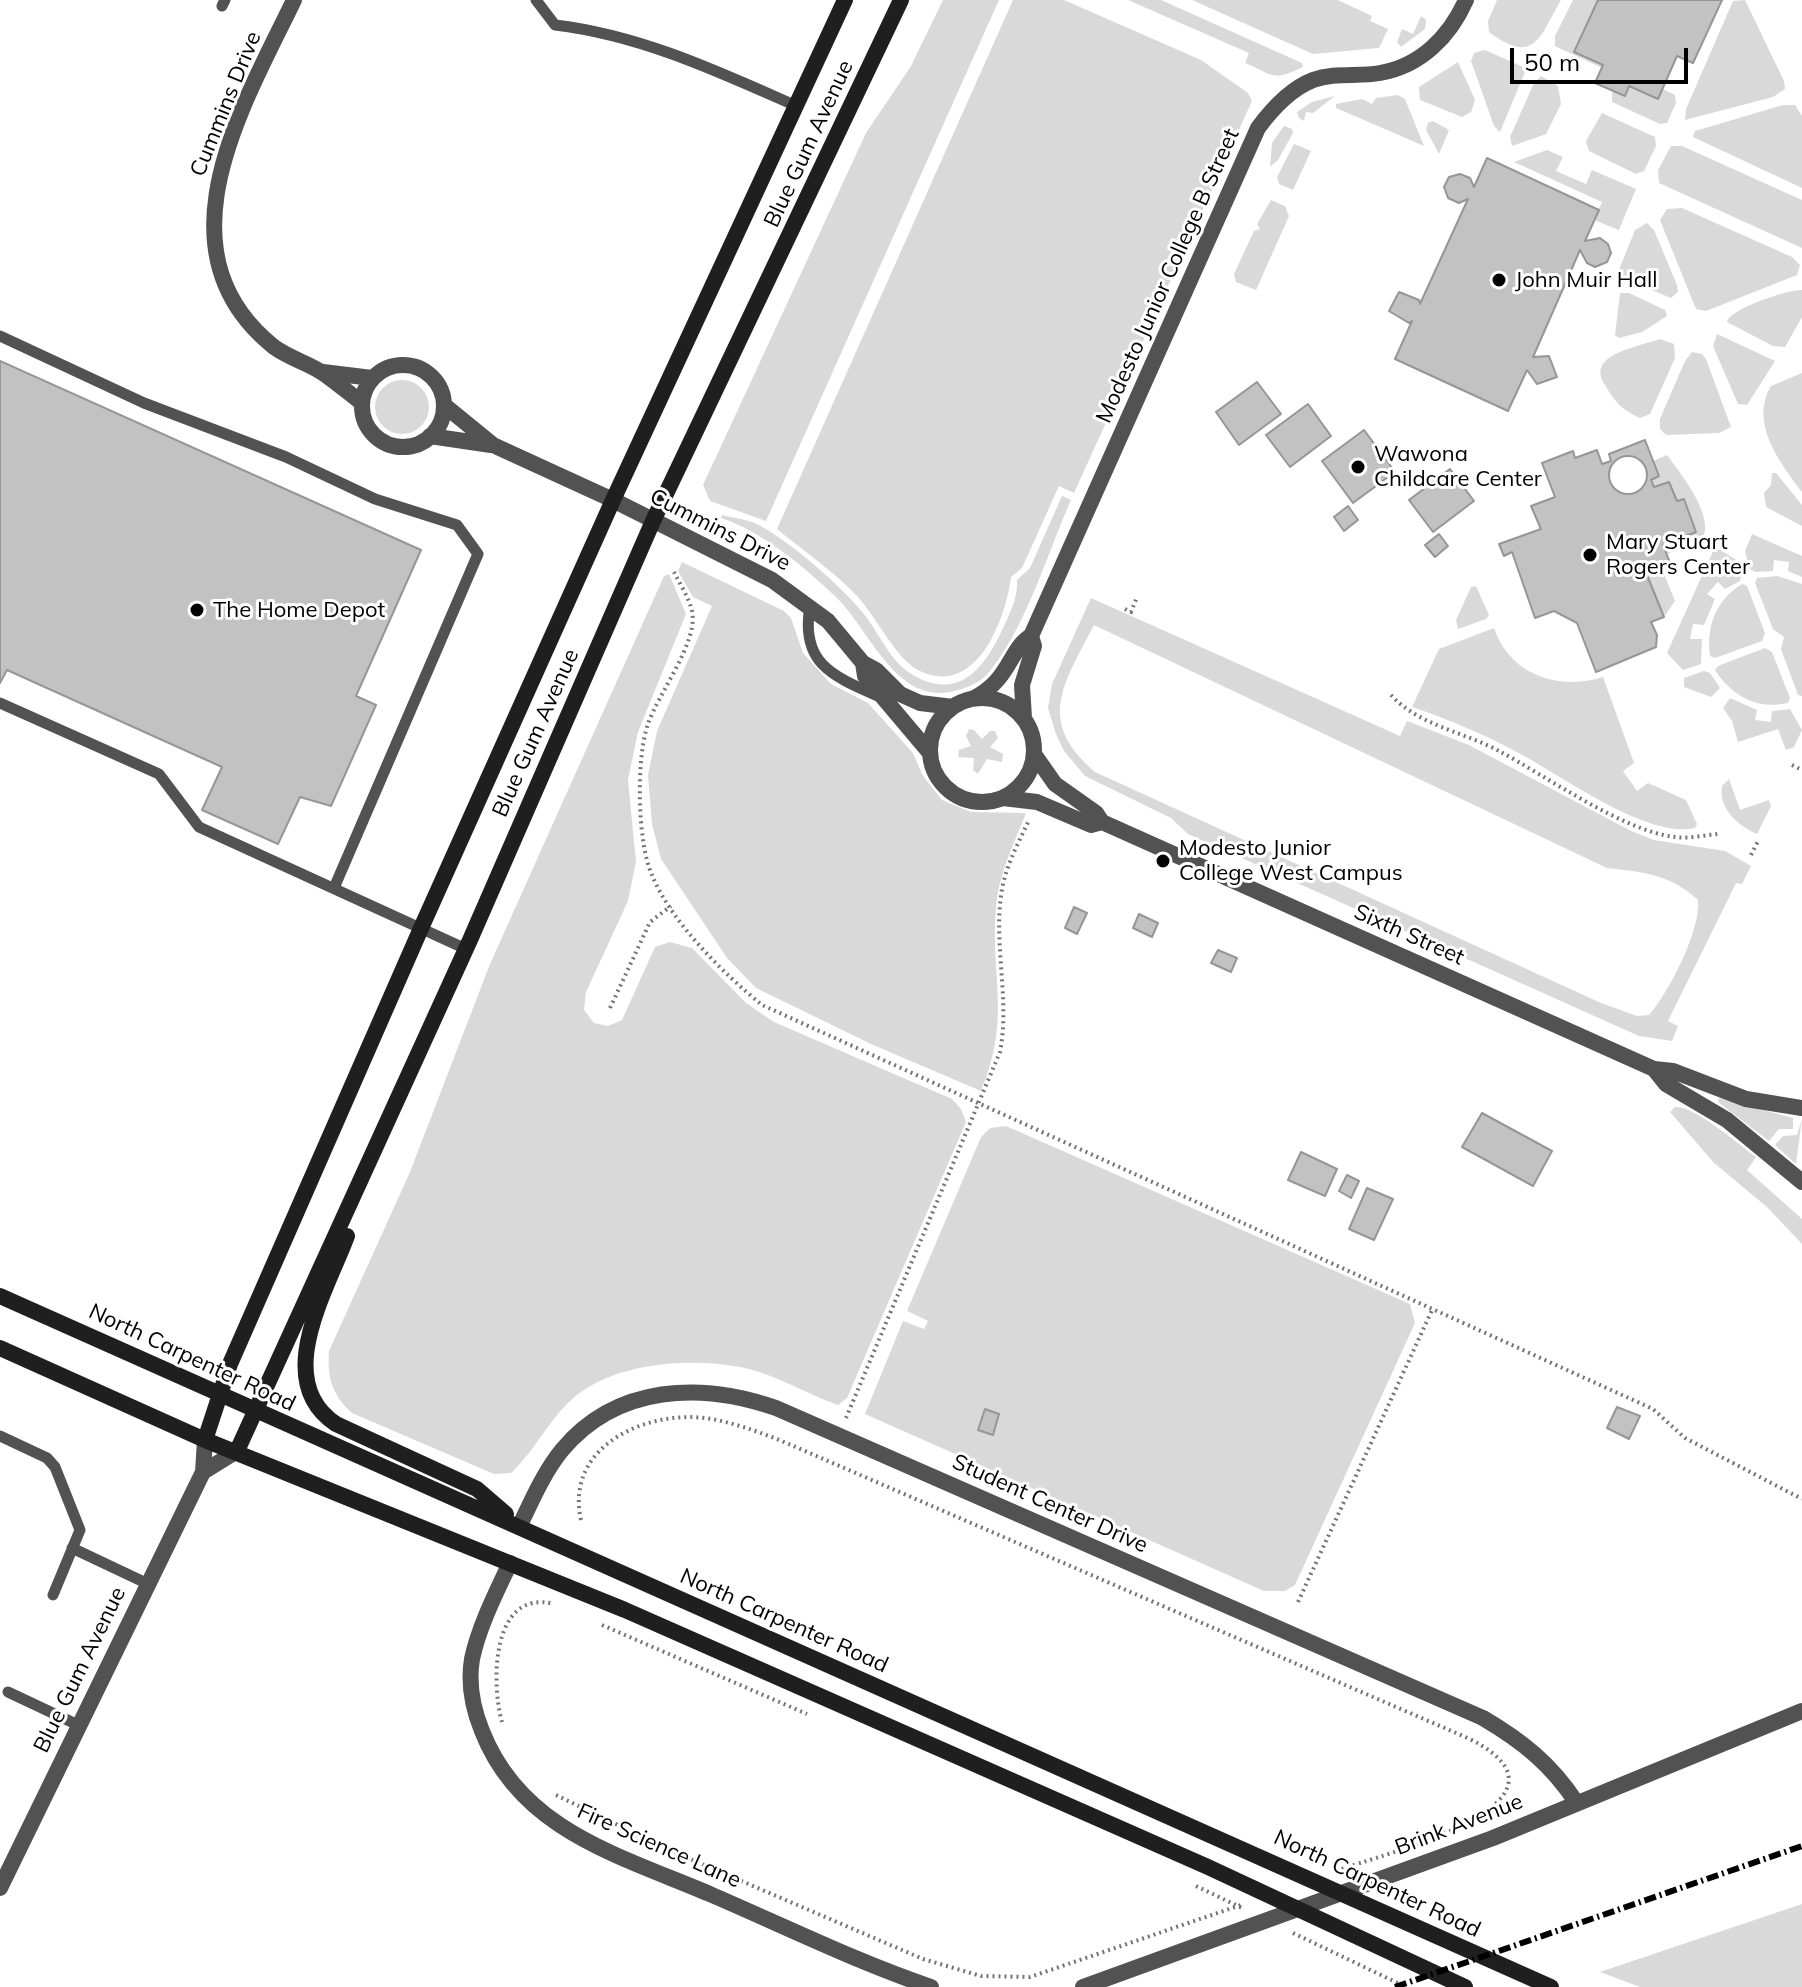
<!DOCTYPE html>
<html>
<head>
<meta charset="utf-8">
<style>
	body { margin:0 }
	#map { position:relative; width:1802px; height:1987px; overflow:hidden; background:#fff; font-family:Mulish,sans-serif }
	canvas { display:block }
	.scale { position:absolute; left:1510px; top:48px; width:178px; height:36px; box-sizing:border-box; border:4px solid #000; border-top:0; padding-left:10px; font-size:24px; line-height:28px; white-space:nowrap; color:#000; -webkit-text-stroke:6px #fff; paint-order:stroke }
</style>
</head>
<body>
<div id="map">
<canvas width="1802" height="1987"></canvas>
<div class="scale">50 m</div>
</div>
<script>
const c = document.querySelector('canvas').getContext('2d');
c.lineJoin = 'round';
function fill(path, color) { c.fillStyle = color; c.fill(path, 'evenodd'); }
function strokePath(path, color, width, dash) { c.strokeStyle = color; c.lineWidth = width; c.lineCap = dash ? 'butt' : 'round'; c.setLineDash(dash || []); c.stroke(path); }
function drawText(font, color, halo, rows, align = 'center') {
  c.font = font + ' Mulish,sans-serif'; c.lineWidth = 6; c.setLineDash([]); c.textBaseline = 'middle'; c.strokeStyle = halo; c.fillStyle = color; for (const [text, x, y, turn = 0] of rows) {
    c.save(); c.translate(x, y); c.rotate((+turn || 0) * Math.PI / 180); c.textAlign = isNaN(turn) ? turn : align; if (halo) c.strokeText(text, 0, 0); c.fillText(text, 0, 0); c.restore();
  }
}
fill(new Path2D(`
	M 943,0 L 999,0 L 766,521 L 710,501 L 703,485 L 866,133 L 911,66 Z
	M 1013,0 L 1064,0 L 1201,60 L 1248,93 L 1252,101 L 1074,493 L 1059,486 L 1022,568 L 1011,577 C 1006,618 977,698 920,671 C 897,661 876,616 857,596 C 833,571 804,551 777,529 Z
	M 1128,0 L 1161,0 L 1302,63 L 1303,67 C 1272,82 1274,75 1245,63 L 1249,53 Z
	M 1192,0 L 1338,0 L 1372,16 L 1370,21 L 1388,29 L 1379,48 L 1313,54 Z
	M 1497,0 L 1561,0 C 1540,35 1536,67 1489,32 L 1488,21 Z
	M 1573,0 L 1598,0 L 1574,52 L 1603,65 L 1602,68 L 1555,46 L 1555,36 Z
	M 1745,0 L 1784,81 L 1785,89 L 1773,97 L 1685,120 L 1686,109 L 1733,1 Z
	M 1421,16 L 1426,20 L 1425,29 L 1401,47 L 1397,42 L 1402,29 L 1413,34 Z
	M 1485,50 L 1521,66 L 1525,72 L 1500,132 L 1494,126 L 1471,61 L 1474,53 Z
	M 1458,62 L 1475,100 L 1471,112 L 1462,117 L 1420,100 L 1419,87 Z
	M 1541,76 L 1558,86 L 1561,104 L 1546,134 L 1512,146 L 1510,137 L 1534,83 Z
	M 1629,86 L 1658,99 L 1663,89 L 1675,95 L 1676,103 L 1667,123 L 1660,124 L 1612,102 L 1612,90 L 1625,95 Z
	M 1398,95 L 1405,99 L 1424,146 L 1336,108 L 1336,104 L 1362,99 L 1372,104 L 1376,98 Z
	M 1335,96 L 1313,113 L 1306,112 L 1304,121 L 1299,118 L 1297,112 L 1312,102 Z
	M 1783,105 L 1795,105 L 1802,116 L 1802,188 L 1693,137 L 1695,131 Z
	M 1602,113 L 1655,137 L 1656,146 L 1644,171 L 1636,174 L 1589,151 L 1586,141 Z
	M 1433,121 L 1449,130 L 1439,154 L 1426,130 L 1428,123 Z
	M 1284,126 L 1292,129 L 1293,133 L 1278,160 L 1270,167 L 1272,143 Z
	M 1294,144 L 1311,151 L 1293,190 L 1279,184 L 1277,177 Z
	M 1671,146 L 1682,146 L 1802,200 L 1802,248 L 1659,183 L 1658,170 Z
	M 1547,150 L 1563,157 L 1556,171 L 1586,184 L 1592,170 L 1636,189 L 1619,230 L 1594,220 L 1602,202 L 1514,162 Z
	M 1271,200 L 1285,206 L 1289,216 L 1256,290 L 1236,282 L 1234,274 L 1254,231 L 1260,229 L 1257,224 Z
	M 1682,208 L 1792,257 L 1800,265 L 1797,275 L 1706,311 L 1696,309 L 1660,220 L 1667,209 Z
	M 1647,223 L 1654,230 L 1677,285 L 1678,292 L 1671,298 L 1623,278 L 1618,272 L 1635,230 Z
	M 1802,290 L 1802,317 L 1785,347 L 1773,346 L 1727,322 C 1731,308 1787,290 1802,290 Z
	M 1620,293 L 1629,293 L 1665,310 L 1667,316 L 1642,332 L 1619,338 L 1615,335 Z
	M 1717,334 L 1775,361 L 1747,405 L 1738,404 L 1713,346 Z
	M 1660,339 L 1674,344 L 1675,358 L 1650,414 L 1640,418 C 1622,410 1615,402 1605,385 C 1585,354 1638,347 1660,339 Z
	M 1692,352 L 1702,354 L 1706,359 L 1731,427 L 1719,433 L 1666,435 L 1660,429 L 1660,419 L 1685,361 Z
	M 1802,373 L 1802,492 C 1780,463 1749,422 1771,386 Z
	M375 407a27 27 0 1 1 54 0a27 27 0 1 1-54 0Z
	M 1667,455 C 1681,474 1716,517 1702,540 L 1667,554 L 1663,545 L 1696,532 L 1684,499 L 1677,501 L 1669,482 L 1654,487 L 1651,480 L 1659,476 L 1653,461 Z
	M 1772,473 L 1776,473 L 1802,505 L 1802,526 L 1766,507 L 1764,493 L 1771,485 Z
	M 1062,496 L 1071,500 C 1048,552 1027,623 993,667 C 984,680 973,686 958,690 C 897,709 871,631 836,597 C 803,566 763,532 721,518 L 722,515 C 733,518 746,519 757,524 C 791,542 839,584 864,614 C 879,633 891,663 913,675 C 961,703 987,664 1004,626 C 1011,610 1018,597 1017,580 L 1030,568 Z
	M 1752,534 L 1802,556 L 1802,577 L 1788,571 L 1789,562 L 1774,560 L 1773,571 L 1755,572 L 1749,568 L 1745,551 Z
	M 1715,547 L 1735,559 L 1742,571 L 1740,581 L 1725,589 L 1718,582 L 1707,594 L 1715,599 L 1704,625 L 1693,624 L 1690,639 L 1702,639 L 1701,664 L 1683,670 L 1667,653 Z
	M 682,562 L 784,611 L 791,618 L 803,653 L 831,684 L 868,703 L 913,753 L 923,776 L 942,800 L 971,812 L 1026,813 C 1014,844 999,873 996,907 C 990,980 1012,1016 981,1091 L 871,1044 L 756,988 L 727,958 L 661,859 L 652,824 L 648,775 L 657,731 L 712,606 L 693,597 L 678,571 Z
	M 1662,569 L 1675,601 L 1664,617 L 1647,575 Z
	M 669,574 L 686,614 L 638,732 L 628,780 L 636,862 L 628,901 L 586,992 L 584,1010 L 594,1023 L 608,1026 L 622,1020 L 655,947 L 670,942 L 692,948 L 746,1003 L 774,1022 L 952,1099 L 961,1109 L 966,1122 L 847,1398 L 838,1405 C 807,1394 773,1373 740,1367 C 692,1358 626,1362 584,1390 C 552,1411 538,1448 511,1473 L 494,1474 L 352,1413 C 332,1395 327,1377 329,1351 L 410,1172 L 490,964 L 664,576 Z
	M 1777,576 L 1802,584 L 1802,696 L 1798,695 L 1781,649 L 1784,637 L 1773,629 L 1755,583 L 1757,578 Z
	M 1742,584 L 1747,586 L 1765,633 L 1762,641 L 1715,658 L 1710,656 C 1706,626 1716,600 1742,584 Z
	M 1476,586 L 1489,615 L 1486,619 L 1458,629 L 1456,620 L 1471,587 Z
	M 1091,598 L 1400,736 L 1407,721 L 1469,745 L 1631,831 L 1654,840 L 1725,851 L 1751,866 L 1742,884 L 1736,883 L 1668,1021 L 1678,1026 L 1672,1041 L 1639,1036 L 1188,834 L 1171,818 L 1085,776 L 1064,751 L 1056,734 L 1048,708 L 1052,684 ZM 1094,625 L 1607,868 C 1643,872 1670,874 1698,900 C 1701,930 1669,992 1649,1015 L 1637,1016 L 1601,1003 L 1095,772 C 1036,721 1063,685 1094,625 Z
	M 1494,628 C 1510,675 1558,691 1603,677 L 1634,763 L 1623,771 L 1637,791 L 1648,783 L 1686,800 L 1697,824 L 1695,828 C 1649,839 1566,779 1526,757 C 1490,737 1451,720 1412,707 L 1439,649 Z
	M 1765,648 L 1772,652 L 1790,698 L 1788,703 C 1757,710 1732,696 1715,670 L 1718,666 Z
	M 1704,671 L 1710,673 L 1720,688 L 1711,697 L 1684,687 L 1684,678 Z
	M 1730,698 L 1757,710 L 1755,720 L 1771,722 L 1772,711 L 1790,709 L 1802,730 L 1794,747 L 1786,750 L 1778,729 L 1738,742 L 1732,721 L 1723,708 Z
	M 969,729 L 974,730 L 982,739 L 990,731 L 995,731 L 998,738 L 990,747 L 1003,754 L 1002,762 L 987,759 L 978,774 L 973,770 L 974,758 L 958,757 L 959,750 L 971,746 L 966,736 Z
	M 1729,779 L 1740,810 L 1769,800 L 1771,806 L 1757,834 C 1738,826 1718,808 1722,786 Z
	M 1719,1098 L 1793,1118 L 1793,1129 L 1779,1129 L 1769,1141 L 1718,1102 Z
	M 1675,1107 C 1694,1105 1739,1145 1756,1157 L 1747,1170 L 1802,1219 L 1802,1244 L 1767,1207 L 1714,1163 L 1670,1112 Z
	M 1802,1119 L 1796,1164 L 1775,1145 L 1783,1136 L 1797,1135 Z
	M 1006,1126 L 1410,1304 L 1415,1323 L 1295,1585 L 1285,1591 L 1264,1591 L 865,1414 L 903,1321 L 924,1329 L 928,1321 L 907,1311 L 981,1137 L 990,1128 Z
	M 1802,1904 L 1802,1987 L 1640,1987 L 1600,1972 Z`), '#d9d9d9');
const building = new Path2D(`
	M 1598,0 L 1722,0 L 1693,63 L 1677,56 L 1658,99 L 1629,86 L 1625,96 L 1595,83 L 1603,65 L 1574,52 Z
	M 1487,158 L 1599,210 L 1585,241 L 1600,238 L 1608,244 L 1611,253 L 1607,262 L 1595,267 L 1587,263 L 1580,250 L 1533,357 L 1549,356 L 1557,377 L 1537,384 L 1527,370 L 1508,411 L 1395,359 L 1412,321 L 1409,323 L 1389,311 L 1399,292 L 1419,300 L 1420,304 L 1468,199 L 1459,203 L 1448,198 L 1444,187 L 1449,177 L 1460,174 L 1470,178 L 1474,187 Z
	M 0,361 L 421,550 L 356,696 L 376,705 L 331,806 L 300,797 L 278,844 L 202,810 L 222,767 L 7,670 L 0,683 Z
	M 1257,382 L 1281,414 L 1239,445 L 1216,412 Z
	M 1308,404 L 1331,436 L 1290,467 L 1266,435 Z
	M 1364,430 L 1395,472 L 1353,503 L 1322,461 Z
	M 1645,440 L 1659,476 L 1651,480 L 1654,487 L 1669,482 L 1677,501 L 1684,499 L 1696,532 L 1663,545 L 1671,565 L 1647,575 L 1664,617 L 1651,622 L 1657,635 L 1656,647 L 1596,672 L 1577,623 L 1554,611 L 1535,618 L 1512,552 L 1504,556 L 1499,544 L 1541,529 L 1531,506 L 1555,497 L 1542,463 L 1573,451 L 1575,458 L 1597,450 L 1602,464 L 1611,461 L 1609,454 Z
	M1609 475a19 19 0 1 1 38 0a19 19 0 1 1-38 0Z
	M 1450,469 L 1474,501 L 1433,532 L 1409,500 Z
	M 1348,506 L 1358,520 L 1344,531 L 1334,517 Z
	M 1439,534 L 1448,546 L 1435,557 L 1425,545 Z
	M 1074,907 L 1087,913 L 1077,934 L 1065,928 Z
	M 1139,914 L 1158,923 L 1152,937 L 1133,928 Z
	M 1218,950 L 1237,958 L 1231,972 L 1211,963 Z
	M 1482,1113 L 1552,1151 L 1533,1186 L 1462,1147 Z
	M 1301,1152 L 1337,1169 L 1325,1196 L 1288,1180 Z
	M 1347,1175 L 1359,1181 L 1351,1198 L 1339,1191 Z
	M 1367,1188 L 1393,1199 L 1374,1240 L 1349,1229 Z
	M 1617,1407 L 1640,1416 L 1629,1439 L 1607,1428 Z
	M 985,1409 L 999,1414 L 993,1435 L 978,1430 Z`);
fill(building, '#c2c2c2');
strokePath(building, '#969696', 2);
strokePath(new Path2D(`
	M 674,572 C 680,584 689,598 692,611 C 699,641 658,694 648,724 C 636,758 637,842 652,875 C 671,922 724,974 762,1005 L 1653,1409 L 1685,1438 L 1802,1499
	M 1125,609 L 1131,612 L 1137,597
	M 1391,695 C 1418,725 1464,732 1499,751 C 1546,776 1623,831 1675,837 C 1689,839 1705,835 1718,834
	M 1792,765 L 1802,770
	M 1751,855 L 1758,841
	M 610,1008 L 650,922 L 671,906
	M 846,1418 L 1000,1052 C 1010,1000 994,948 1001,896 C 1004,869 1018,844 1029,820
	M 581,1520 C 564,1445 649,1408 712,1419 C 753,1427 791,1445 828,1461 L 1470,1739 C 1595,1803 1382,1854 1336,1871
	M 1298,1602 L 1433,1308
	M 602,1625 L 807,1714
	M 502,1722 C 491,1684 491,1588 554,1604
	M 556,1795 L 667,1849 L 923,1959 L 981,1976 L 1030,1977 L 1241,1905
	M 1196,1886 L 1242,1908
	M 1293,1933 L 1406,1987`), '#747474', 4, [2, 4]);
strokePath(new Path2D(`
	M 536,0 L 555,25 C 640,35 717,71 794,105
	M 222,6 L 225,0
	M 0,336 L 144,403 L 286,457 L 375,499 L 457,525 L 478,554 L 334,888
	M 810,606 C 800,663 832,676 878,696
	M 0,703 L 159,774 L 199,827 L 466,949
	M 0,1436 L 47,1458 L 55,1467 L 80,1530 L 53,1595
	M 72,1548 L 146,1583
	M 8,1692 L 78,1725`), '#525252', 11);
strokePath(new Path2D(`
	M 294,0 C 243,106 154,251 274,347 C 289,358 308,363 323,373 C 336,382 349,393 362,403
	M362 406a41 41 0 1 1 82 0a41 41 0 1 1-82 0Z
	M 323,372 L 372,378
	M 444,405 L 493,445 L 613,500 L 772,580 L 828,621 L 863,663 L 876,670 L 900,694 L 920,703 L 953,707
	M 430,436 L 491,445
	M 863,663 L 865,676 L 930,753
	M930 750a52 52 0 1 1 104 0a52 52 0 1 1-104 0Z
	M 974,698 C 1011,679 1009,649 1031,636 L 1258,128 C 1272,109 1290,89 1313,80 C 1335,72 1358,77 1380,73 C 1421,66 1450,36 1466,0
	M 1024,718 L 1022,685 L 1034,646 L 1031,636
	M 1034,754 L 1055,784 L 1096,813 L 1102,822 L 1654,1069 L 1673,1071 L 1746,1099 L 1802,1108
	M 1003,798 L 1037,802 L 1091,825 L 1102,822
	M 1654,1069 L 1666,1084 L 1727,1120 L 1802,1182
	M 205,1440 L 203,1472 L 237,1451
	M 520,1525 C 532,1500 544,1472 562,1450 C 617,1384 702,1382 776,1408 L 1483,1718 C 1522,1741 1551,1764 1576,1802
	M 510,1563 C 496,1593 479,1626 472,1659 C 468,1683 473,1709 482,1731 C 521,1831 621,1856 712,1895 C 784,1926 857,1962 931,1987
	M 0,1888 L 203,1472
	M 1083,1987 L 1493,1838 L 1802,1711`), '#525252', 16);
strokePath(new Path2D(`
	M 347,1236 C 327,1290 271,1381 336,1424 L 477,1489 L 506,1514
	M 0,1296 L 1551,1987
	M 0,1348 L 205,1440 L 625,1610 L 1208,1867 L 1465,1987
	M 205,1440 L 230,1364 L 422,926 L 613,500 L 845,0
	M 237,1451 L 470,940 L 653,521 L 901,0`), '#1f1f1f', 16);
strokePath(new Path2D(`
	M 1395,1987 L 1802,1846`), '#000', 6, [12, 4, 2, 4]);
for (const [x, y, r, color] of [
	[1499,280,8,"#000"],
	[1358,467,8,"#000"],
	[1590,555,8,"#000"],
	[197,610,8,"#000"],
	[1163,861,8,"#000"]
]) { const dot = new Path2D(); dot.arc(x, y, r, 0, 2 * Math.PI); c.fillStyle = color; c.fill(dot); strokePath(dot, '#fff', 3); }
drawText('22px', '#000', '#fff', [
	["Cummins Drive",226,104,-68],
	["Blue Gum Avenue",809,144,-65],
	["Modesto Junior College B Street",1168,276,-66],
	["Cummins Drive",720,530,27],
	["Blue Gum Avenue",536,733,-66],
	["Sixth Street",1409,935,24],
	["North Carpenter Road",192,1358,25],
	["Student Center Drive",1050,1504,24],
	["North Carpenter Road",784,1621,24],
	["Blue Gum Avenue",80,1670,-64],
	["Brink Avenue",1459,1825,-21],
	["Fire Science Lane",659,1846,24],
	["North Carpenter Road",1377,1884,25]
]);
drawText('22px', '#000', '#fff', [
	["John Muir Hall",1515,280],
	["Wawona",1374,454],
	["Childcare Center",1374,479],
	["Mary Stuart",1606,542],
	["Rogers Center",1606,567],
	["The Home Depot",213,610],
	["Modesto Junior",1179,848],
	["College West Campus",1179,873]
], 'left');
</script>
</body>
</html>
